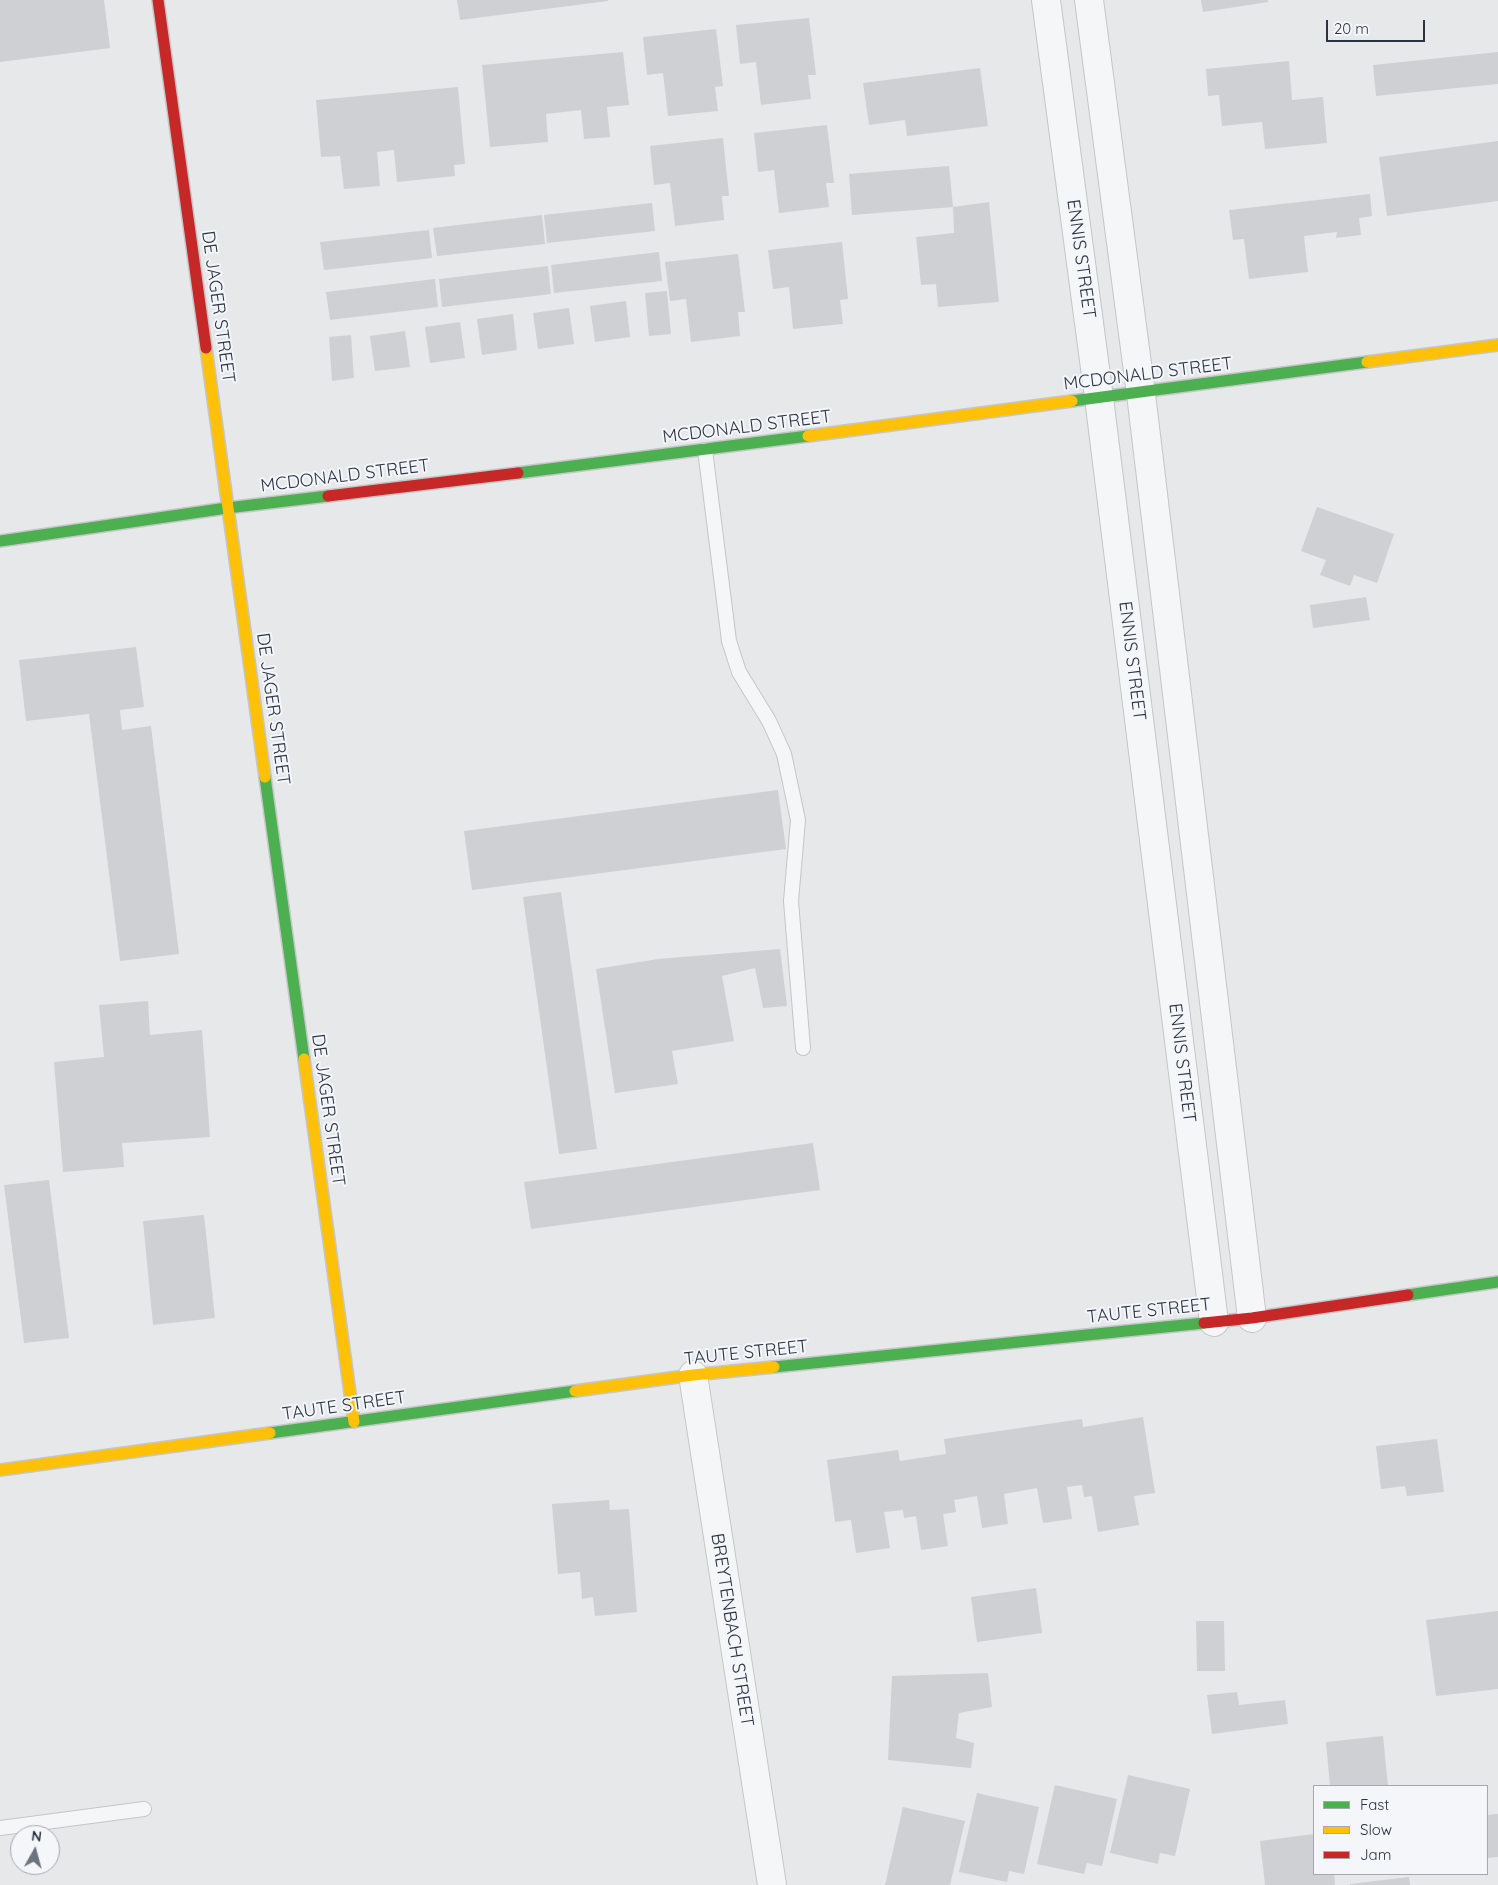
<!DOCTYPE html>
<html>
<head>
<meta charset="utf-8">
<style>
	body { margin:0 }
	#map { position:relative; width:1498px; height:1885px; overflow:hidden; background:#e6e8ea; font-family:Quicksand,sans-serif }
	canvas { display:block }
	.legend { position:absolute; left:1313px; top:1785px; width:175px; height:90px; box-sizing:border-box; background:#f4f6f9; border:1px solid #a4a8b1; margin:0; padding:6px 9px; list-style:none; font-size:15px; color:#2b3445 }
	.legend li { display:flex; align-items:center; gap:10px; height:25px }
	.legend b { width:25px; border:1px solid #a4a8b1 }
	.north { position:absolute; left:10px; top:1825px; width:50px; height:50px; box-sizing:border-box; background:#f4f6f9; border:1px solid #a4a8b1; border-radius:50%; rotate:7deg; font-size:14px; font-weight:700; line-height:20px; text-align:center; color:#2b3445 }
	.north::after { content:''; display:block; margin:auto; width:18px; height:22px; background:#6c737f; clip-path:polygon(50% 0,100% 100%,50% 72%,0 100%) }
	.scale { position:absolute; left:1326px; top:20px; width:99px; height:22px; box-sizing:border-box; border:2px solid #2b3445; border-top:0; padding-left:6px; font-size:15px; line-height:18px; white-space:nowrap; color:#2b3445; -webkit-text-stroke:4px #f4f6f9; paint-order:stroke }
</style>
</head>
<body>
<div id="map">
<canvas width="1498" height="1885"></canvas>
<ul class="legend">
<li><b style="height:6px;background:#4caf50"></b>Fast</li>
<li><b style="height:6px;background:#ffc107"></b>Slow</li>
<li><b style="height:6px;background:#c62828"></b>Jam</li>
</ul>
<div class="north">N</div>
<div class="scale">20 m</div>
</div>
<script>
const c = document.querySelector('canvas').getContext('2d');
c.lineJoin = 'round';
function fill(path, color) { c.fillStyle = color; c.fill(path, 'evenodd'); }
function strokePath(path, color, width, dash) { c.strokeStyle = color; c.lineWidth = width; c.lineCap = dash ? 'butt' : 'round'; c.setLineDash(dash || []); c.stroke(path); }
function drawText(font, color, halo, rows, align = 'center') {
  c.font = font + ' Quicksand,sans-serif'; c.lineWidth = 4; c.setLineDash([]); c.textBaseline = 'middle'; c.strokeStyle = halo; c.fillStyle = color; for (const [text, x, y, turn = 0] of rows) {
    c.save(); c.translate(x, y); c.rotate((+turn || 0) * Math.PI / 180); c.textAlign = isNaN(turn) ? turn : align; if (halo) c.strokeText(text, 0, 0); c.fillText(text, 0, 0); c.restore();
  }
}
fill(new Path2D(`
	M 0,0 L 104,0 L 110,48 L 0,62 Z
	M 457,0 L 608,0 L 608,1 L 460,20 Z
	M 1201,0 L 1268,0 L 1268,2 L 1203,12 Z
	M 809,18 L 816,75 L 808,75 L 811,99 L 761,105 L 756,62 L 740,64 L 736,25 Z
	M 716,29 L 723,86 L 715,87 L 718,111 L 668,116 L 663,73 L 647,75 L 643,37 Z
	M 623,52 L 629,105 L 607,107 L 610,137 L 584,139 L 581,110 L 546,114 L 548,142 L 490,147 L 482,65 Z
	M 1498,52 L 1498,84 L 1376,96 L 1373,65 Z
	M 1289,61 L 1292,100 L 1323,97 L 1327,143 L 1265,149 L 1262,122 L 1222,126 L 1219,95 L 1208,96 L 1206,69 Z
	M 980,68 L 988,126 L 907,136 L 905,120 L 869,125 L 863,83 Z
	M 458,87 L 465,164 L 454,165 L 455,176 L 397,182 L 394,150 L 377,152 L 380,186 L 344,189 L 340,156 L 321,157 L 316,100 Z
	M 827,125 L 834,183 L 826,183 L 829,207 L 779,213 L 774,170 L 758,172 L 754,133 Z
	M 723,138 L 729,196 L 722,196 L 724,220 L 675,226 L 670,183 L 654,185 L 650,146 Z
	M 1498,141 L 1498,201 L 1387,216 L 1379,157 Z
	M 949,166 L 953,207 L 989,202 L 999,302 L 938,307 L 936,284 L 921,285 L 916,237 L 954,233 L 953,207 L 852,215 L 849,174 Z
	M 1370,194 L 1372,216 L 1359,218 L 1361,235 L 1336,238 L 1337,232 L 1304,236 L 1308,272 L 1249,279 L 1244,239 L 1233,240 L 1229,210 Z
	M 652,203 L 655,231 L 547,243 L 544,215 Z
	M 542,215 L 545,244 L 437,256 L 433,228 Z
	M 429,230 L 432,258 L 324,270 L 320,242 Z
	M 842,242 L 848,299 L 840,300 L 843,324 L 793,329 L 789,287 L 773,289 L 768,250 Z
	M 659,252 L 662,281 L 554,293 L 551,265 Z
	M 738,254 L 745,312 L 738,312 L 740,336 L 691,342 L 686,299 L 670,301 L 665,262 Z
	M 548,266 L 551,294 L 442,307 L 439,279 Z
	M 435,279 L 438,307 L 330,320 L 326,292 Z
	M 667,291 L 671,334 L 649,336 L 645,293 Z
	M 626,301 L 630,337 L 595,342 L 590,306 Z
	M 569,308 L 574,344 L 538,349 L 533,313 Z
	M 513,314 L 517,350 L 482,355 L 477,319 Z
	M 460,322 L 465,358 L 430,363 L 425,327 Z
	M 405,331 L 410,367 L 375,371 L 370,336 Z
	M 351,335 L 354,378 L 332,381 L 329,337 Z
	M 1317,507 L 1394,534 L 1377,583 L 1354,575 L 1350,586 L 1320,575 L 1326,560 L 1301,551 Z
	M 1366,597 L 1370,620 L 1313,628 L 1310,605 Z
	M 136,647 L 144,707 L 120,710 L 122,730 L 151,726 L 179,954 L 120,961 L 89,714 L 26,721 L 19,660 Z
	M 778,790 L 786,849 L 472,890 L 464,831 Z
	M 561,892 L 597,1149 L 559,1154 L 523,897 Z
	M 780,949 L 787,1006 L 763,1008 L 755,968 L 722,976 L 734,1041 L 672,1051 L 678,1084 L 615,1093 L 596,969 L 658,959 Z
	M 148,1001 L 150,1035 L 202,1030 L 210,1137 L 122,1143 L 124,1167 L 63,1172 L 54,1062 L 104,1057 L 99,1005 Z
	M 813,1143 L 820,1190 L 531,1229 L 524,1182 Z
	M 49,1180 L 69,1338 L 24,1343 L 4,1185 Z
	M 204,1215 L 215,1318 L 153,1325 L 143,1221 Z
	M 1143,1417 L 1155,1493 L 1134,1496 L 1139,1525 L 1098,1532 L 1092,1496 L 1084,1497 L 1082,1485 L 1067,1487 L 1072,1519 L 1043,1523 L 1037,1488 L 1004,1494 L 1008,1524 L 982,1528 L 977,1496 L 954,1500 L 956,1512 L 943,1514 L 948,1546 L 921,1550 L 916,1516 L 904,1518 L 903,1510 L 884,1512 L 890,1548 L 856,1553 L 851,1520 L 835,1522 L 827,1460 L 898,1450 L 900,1461 L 946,1454 L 944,1439 L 1082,1419 L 1083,1427 Z
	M 1437,1439 L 1444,1492 L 1407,1496 L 1405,1486 L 1381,1489 L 1376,1446 Z
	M 609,1500 L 610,1510 L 629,1509 L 637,1612 L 595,1616 L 593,1597 L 582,1599 L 580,1572 L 558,1574 L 552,1504 Z
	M 1036,1588 L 1042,1633 L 977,1642 L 971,1597 Z
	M 1498,1611 L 1498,1689 L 1436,1696 L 1426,1620 Z
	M 1196,1621 L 1224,1621 L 1225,1671 L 1197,1671 Z
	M 988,1673 L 992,1707 L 959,1713 L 956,1738 L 974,1743 L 971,1768 L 888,1760 L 892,1676 Z
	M 1237,1692 L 1239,1705 L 1285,1700 L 1288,1724 L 1212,1734 L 1207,1695 Z
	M 1383,1736 L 1388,1786 L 1330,1786 L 1326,1742 Z
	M 1128,1775 L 1190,1789 L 1175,1856 L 1160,1853 L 1158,1864 L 1110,1853 Z
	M 1055,1785 L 1117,1799 L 1102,1866 L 1087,1863 L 1084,1874 L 1037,1864 Z
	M 977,1793 L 1039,1807 L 1024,1874 L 1009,1871 L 1007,1882 L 959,1872 Z
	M 903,1807 L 965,1821 L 950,1885 L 885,1885 Z
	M 1498,1814 L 1498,1857 L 1487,1858 L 1487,1815 Z
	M 1314,1834 L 1314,1874 L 1334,1874 L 1335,1885 L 1265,1885 L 1260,1841 Z
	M 1409,1877 L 1410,1885 L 1350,1885 L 1350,1884 Z`), '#ced0d3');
const lane = new Path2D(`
	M 705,450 L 729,641 L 739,672 L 769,721 L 784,754 L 798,820 L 791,901 L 803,1048
	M 0,1828 L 144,1809`);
const street = new Path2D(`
	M 1046,0 L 1099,398 L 1214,1322
	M 1089,0 L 1141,394 L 1252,1318
	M 693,1375 L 772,1885`);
const fast = new Path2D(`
	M 1072,401 L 1367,362
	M 518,473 L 808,436
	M 0,541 L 227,508 L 328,496
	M 265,777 L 304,1059
	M 1408,1295 L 1498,1282
	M 774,1367 L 1204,1323
	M 270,1433 L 575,1391`);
const slow = new Path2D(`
	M 206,348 L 265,777
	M 1367,362 L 1498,345
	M 808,436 L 1072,401
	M 304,1059 L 354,1422
	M 575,1391 L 693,1375 L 774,1367
	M 0,1470 L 270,1433`);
const jam = new Path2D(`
	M 158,0 L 206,348
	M 328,496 L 518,473
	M 1204,1323 L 1252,1318 L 1408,1295`);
strokePath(lane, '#c4c6c8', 16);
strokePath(street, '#c4c6c8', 30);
strokePath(fast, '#c4c6c8', 14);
strokePath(slow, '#c4c6c8', 14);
strokePath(jam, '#c4c6c8', 14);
strokePath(lane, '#f5f6f7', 14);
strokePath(street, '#f5f6f7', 28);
strokePath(fast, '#4caf50', 11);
strokePath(slow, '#ffc107', 11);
strokePath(jam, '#c62828', 11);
drawText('18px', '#2b3445', '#f4f6f9', [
	["ENNIS STREET",1081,259,82],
	["DE JAGER STREET",218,307,82],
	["MCDONALD STREET",1148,374,-7],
	["MCDONALD STREET",747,427,-7],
	["MCDONALD STREET",345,476,-7],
	["ENNIS STREET",1132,661,83],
	["DE JAGER STREET",273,709,82],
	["ENNIS STREET",1182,1063,83],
	["DE JAGER STREET",328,1110,82],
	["TAUTE STREET",1149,1311,-6],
	["TAUTE STREET",746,1353,-6],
	["TAUTE STREET",344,1406,-8],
	["BREYTENBACH STREET",732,1630,81]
]);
</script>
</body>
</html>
